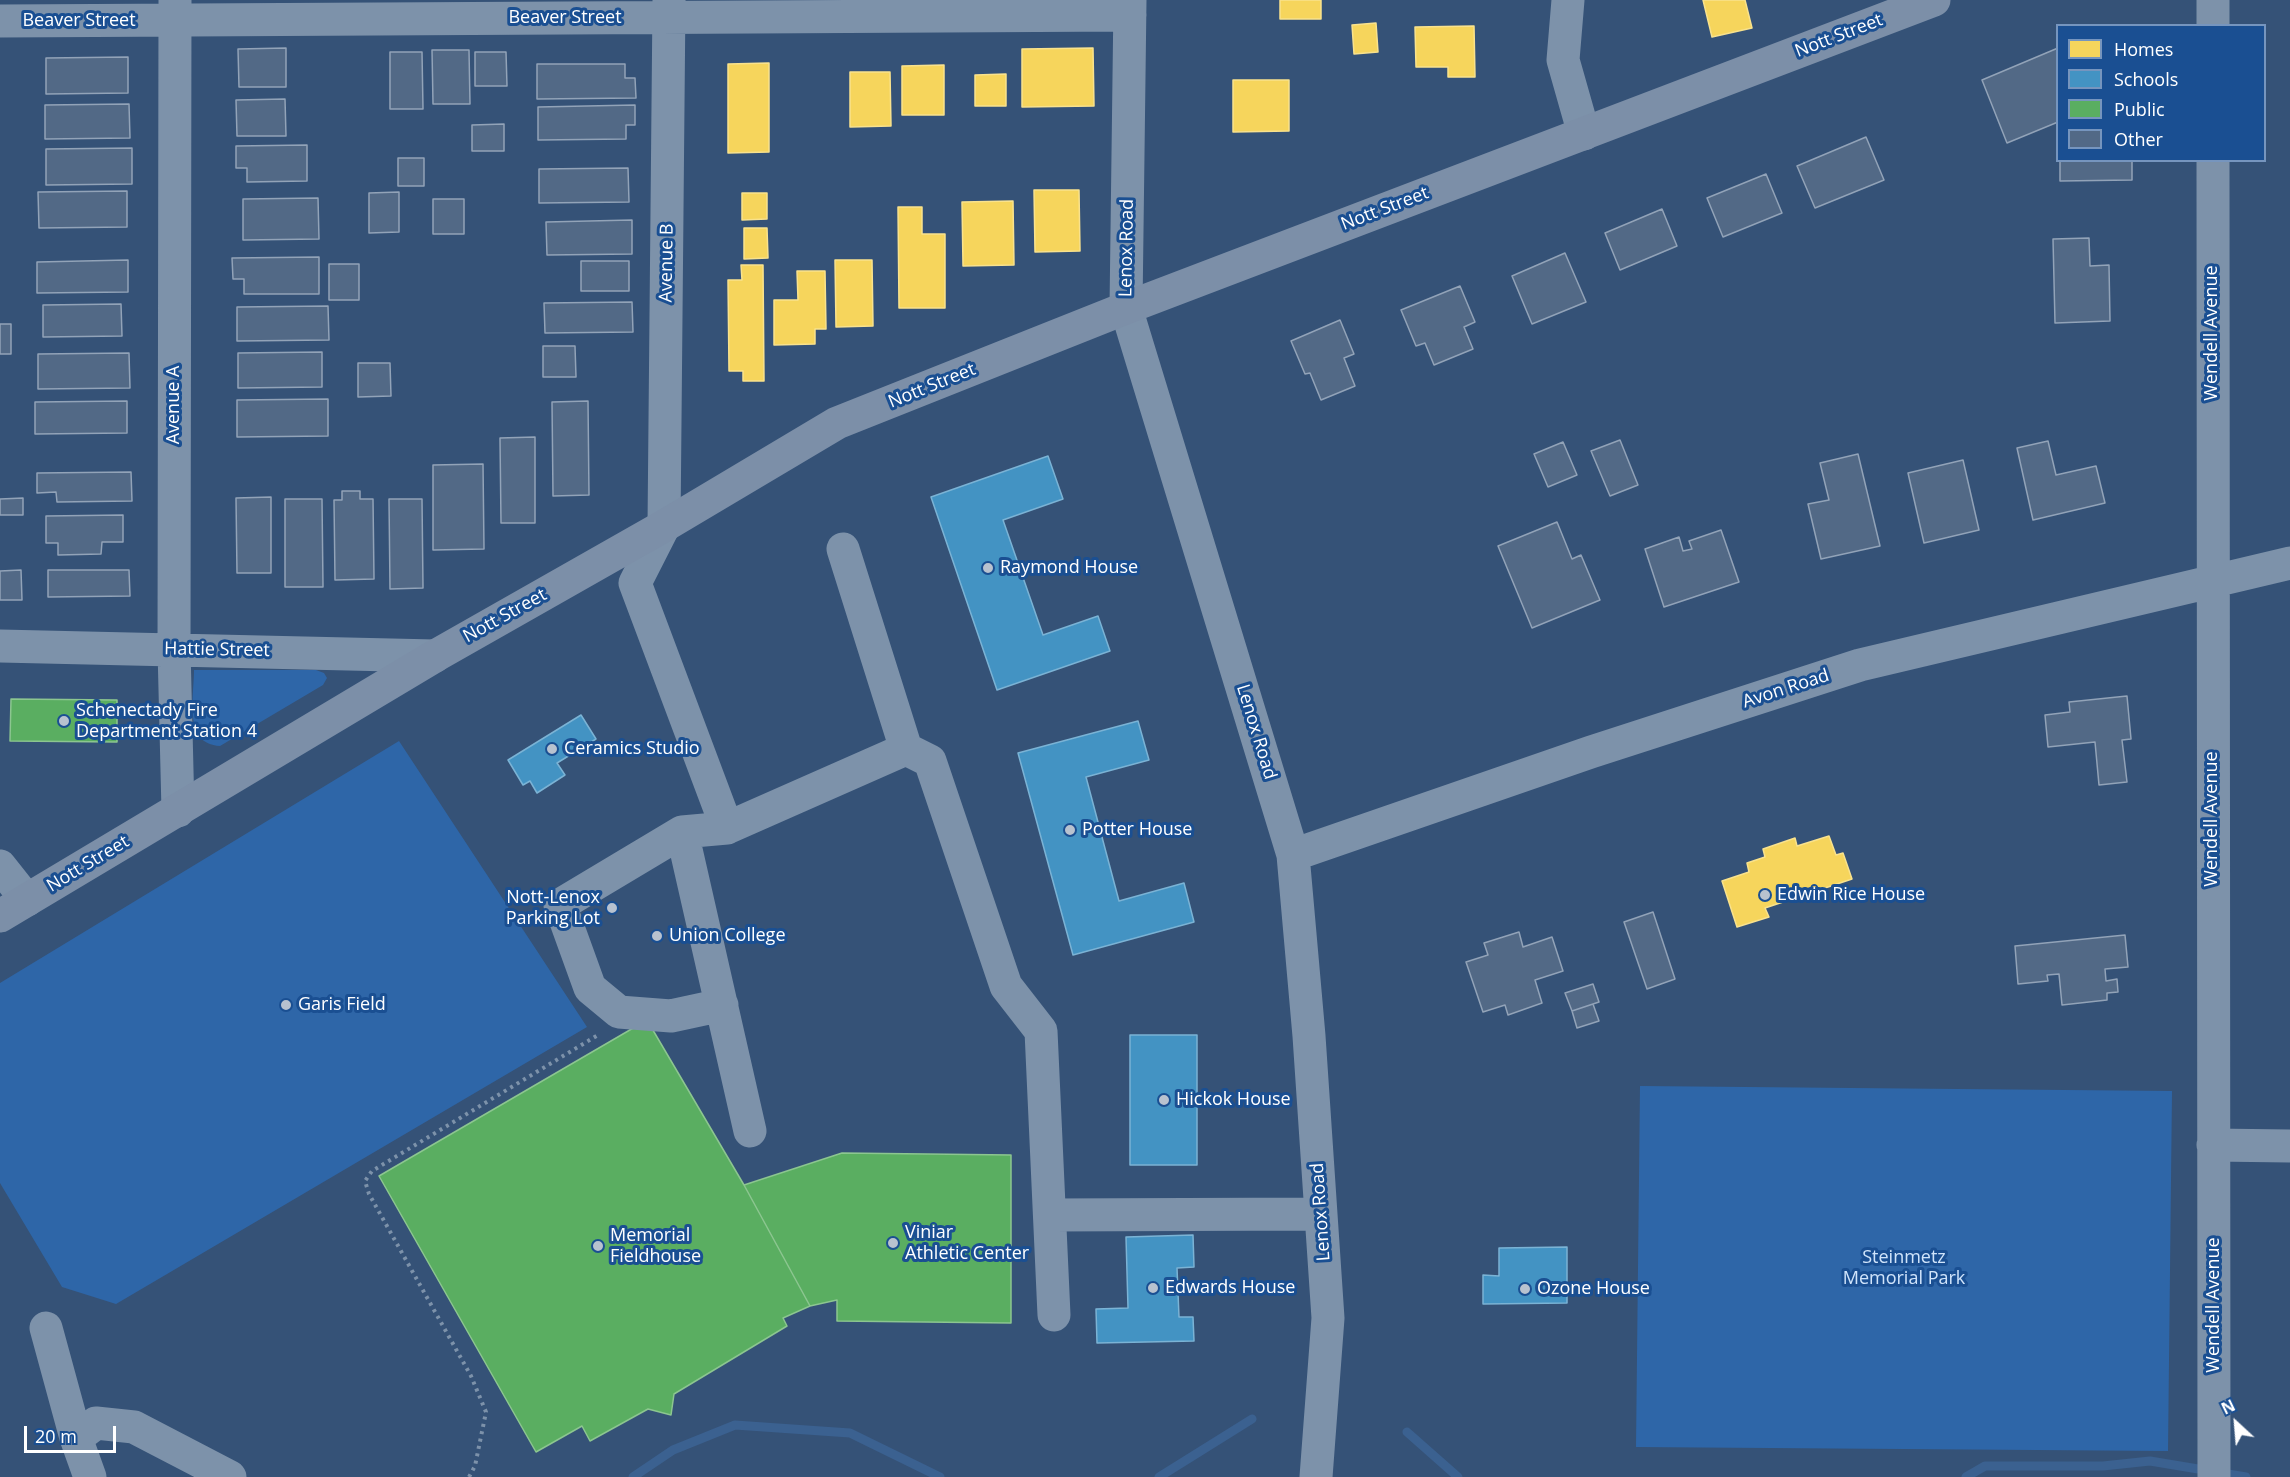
<!DOCTYPE html>
<html>
<head>
<meta charset="utf-8">
<style>
	body { margin:0 }
	#map { position:relative; width:2290px; height:1477px; overflow:hidden; background:#355277; font-family:"Open Sans",sans-serif }
	canvas { display:block }
	.legend { position:absolute; left:2056px; top:24px; width:210px; height:138px; box-sizing:border-box; background:#1a4f92; border:2px solid #7695be; margin:0; padding:8px 10px; list-style:none; font-size:18px; color:#fff }
	.legend li { display:flex; align-items:center; gap:12px; height:30px }
	.legend b { width:30px; border:2px solid #7695be }
	.north { position:absolute; left:2206px; top:1393px; width:60px; height:60px; -webkit-text-stroke:4px #1a4f92; paint-order:stroke; rotate:334deg; font-size:16px; font-weight:700; line-height:24px; text-align:center; color:#fff }
	.north::after { content:''; display:block; margin:auto; width:21px; height:27px; background:#fff; clip-path:polygon(50% 0,100% 100%,50% 72%,0 100%) }
	.scale { position:absolute; left:24px; top:1426px; width:92px; height:27px; box-sizing:border-box; border:3px solid #fff; border-top:0; padding-left:8px; font-size:18px; line-height:21px; white-space:nowrap; color:#fff; -webkit-text-stroke:4px #1a4f92; paint-order:stroke }
</style>
</head>
<body>
<div id="map">
<canvas width="2290" height="1477"></canvas>
<ul class="legend">
<li><b style="height:16px;background:#f6d55c"></b>Homes</li>
<li><b style="height:16px;background:#4393c3"></b>Schools</li>
<li><b style="height:16px;background:#5aae61"></b>Public</li>
<li><b style="height:16px;background:#526986"></b>Other</li>
</ul>
<div class="north">N</div>
<div class="scale">20 m</div>
</div>
<script>
const c = document.querySelector('canvas').getContext('2d');
c.lineJoin = 'round';
function fill(path, color) { c.fillStyle = color; c.fill(path, 'evenodd'); }
function strokePath(path, color, width, dash) { c.strokeStyle = color; c.lineWidth = width; c.lineCap = dash ? 'butt' : 'round'; c.setLineDash(dash || []); c.stroke(path); }
function drawText(font, color, halo, rows, align = 'center') {
  c.font = font + ' "Open Sans",sans-serif'; c.lineWidth = 6; c.setLineDash([]); c.textBaseline = 'middle'; c.strokeStyle = halo; c.fillStyle = color; for (const [text, x, y, turn = 0] of rows) {
    c.save(); c.translate(x, y); c.rotate((+turn || 0) * Math.PI / 180); c.textAlign = isNaN(turn) ? turn : align; if (halo) c.strokeText(text, 0, 0); c.fillText(text, 0, 0); c.restore();
  }
}
fill(new Path2D(`
	M 194,670 L 316,670 L 324,673 L 327,678 L 323,685 L 220,746 C 183,744 194,698 194,670 Z
	M 399,741 L 587,1027 L 116,1304 L 62,1287 L 0,1183 L 0,983 Z
	M 1640,1086 L 2172,1091 L 2168,1451 L 1636,1447 Z`), '#2e66a8');
const homes = new Path2D(`
	M 1280,0 L 1321,0 L 1321,19 L 1280,19 Z
	M 1703,0 L 1745,0 L 1752,28 L 1712,37 Z
	M 1376,23 L 1378,52 L 1354,54 L 1352,25 Z
	M 1474,26 L 1475,77 L 1448,77 L 1448,67 L 1416,67 L 1415,27 Z
	M 1093,48 L 1094,106 L 1022,107 L 1022,49 Z
	M 769,63 L 769,152 L 728,153 L 728,64 Z
	M 944,65 L 944,115 L 902,115 L 902,66 Z
	M 850,72 L 890,72 L 891,126 L 850,127 Z
	M 1006,74 L 1006,106 L 975,106 L 975,75 Z
	M 1233,80 L 1289,80 L 1289,131 L 1233,132 Z
	M 1034,190 L 1079,190 L 1080,251 L 1035,252 Z
	M 742,193 L 767,193 L 767,219 L 742,220 Z
	M 1013,201 L 1014,265 L 963,266 L 962,202 Z
	M 898,207 L 922,207 L 922,234 L 945,234 L 945,308 L 899,308 Z
	M 744,228 L 767,228 L 768,258 L 744,259 Z
	M 835,260 L 872,260 L 873,326 L 836,327 Z
	M 741,265 L 763,265 L 764,381 L 743,381 L 743,371 L 729,371 L 728,280 L 742,280 Z
	M 797,271 L 825,271 L 826,329 L 815,329 L 815,344 L 774,345 L 774,300 L 798,300 Z
	M 1829,836 L 1836,855 L 1843,853 L 1852,879 L 1765,908 L 1769,917 L 1737,927 L 1722,881 L 1749,872 L 1747,863 L 1765,857 L 1763,849 L 1795,838 L 1797,846 Z`);
fill(homes, '#f6d55c');
strokePath(homes, '#f9e28d', 1.5);
const schools = new Path2D(`
	M 1048,456 L 1063,499 L 1003,520 L 1043,635 L 1098,616 L 1110,651 L 997,690 L 931,497 Z
	M 581,715 L 596,739 L 557,763 L 565,775 L 537,793 L 530,781 L 523,785 L 508,760 Z
	M 1138,721 L 1149,760 L 1086,777 L 1119,901 L 1184,883 L 1194,922 L 1073,955 L 1018,753 Z
	M 1130,1035 L 1197,1035 L 1197,1165 L 1130,1165 Z
	M 1193,1235 L 1194,1267 L 1177,1268 L 1179,1317 L 1193,1317 L 1194,1341 L 1097,1343 L 1096,1309 L 1128,1308 L 1126,1237 Z
	M 1567,1247 L 1567,1303 L 1483,1304 L 1483,1275 L 1499,1276 L 1499,1248 Z`);
fill(schools, '#4393c3');
strokePath(schools, '#7bb3d5', 1.5);
const public = new Path2D(`
	M 11,699 L 117,700 L 117,742 L 10,741 Z
	M 647,1020 L 744,1185 L 810,1306 L 783,1318 L 787,1326 L 674,1394 L 671,1415 L 648,1409 L 590,1441 L 582,1426 L 536,1452 L 379,1176 Z
	M 842,1153 L 1011,1155 L 1011,1323 L 837,1321 L 837,1300 L 810,1306 L 744,1185 Z`);
fill(public, '#5aae61');
strokePath(public, '#8cc690', 1.5);
strokePath(new Path2D(`
	M 1407,1432 L 1458,1477
	M 633,1477 L 673,1450 L 735,1425 L 850,1433 L 940,1477
	M 1159,1477 L 1252,1419
	M 1966,1477 L 1985,1466 L 2103,1466 L 2150,1461 L 2246,1477`), '#3b6190', 9);
const building = new Path2D(`
	M 286,48 L 286,87 L 239,87 L 238,49 Z
	M 2058,48 L 2058,122 L 2007,143 L 1982,80 Z
	M 432,50 L 469,50 L 470,104 L 433,104 Z
	M 390,52 L 422,52 L 423,109 L 390,109 Z
	M 475,52 L 506,52 L 507,86 L 475,86 Z
	M 128,57 L 128,93 L 46,94 L 46,58 Z
	M 537,64 L 625,64 L 625,78 L 635,78 L 636,98 L 537,99 Z
	M 285,99 L 286,136 L 237,136 L 236,100 Z
	M 129,104 L 130,138 L 45,139 L 45,105 Z
	M 635,105 L 635,125 L 626,125 L 626,139 L 538,140 L 538,107 Z
	M 504,124 L 504,151 L 472,151 L 472,125 Z
	M 1866,137 L 1884,180 L 1815,208 L 1797,166 Z
	M 307,145 L 307,181 L 247,182 L 247,168 L 236,168 L 236,146 Z
	M 132,148 L 132,184 L 46,185 L 46,149 Z
	M 398,158 L 424,158 L 424,186 L 398,186 Z
	M 2060,160 L 2132,160 L 2132,180 L 2060,181 Z
	M 628,168 L 629,202 L 539,203 L 539,169 Z
	M 1766,174 L 1782,213 L 1723,237 L 1707,198 Z
	M 127,191 L 127,227 L 39,228 L 38,192 Z
	M 399,192 L 399,232 L 369,233 L 369,193 Z
	M 318,198 L 319,239 L 243,240 L 243,199 Z
	M 433,199 L 464,199 L 464,234 L 433,234 Z
	M 1662,209 L 1677,246 L 1620,270 L 1605,233 Z
	M 632,220 L 632,254 L 547,255 L 546,222 Z
	M 2089,238 L 2090,266 L 2109,265 L 2110,321 L 2055,323 L 2053,239 Z
	M 1565,253 L 1586,302 L 1532,324 L 1512,276 Z
	M 319,257 L 319,294 L 244,294 L 244,279 L 233,279 L 232,258 Z
	M 128,260 L 128,292 L 37,293 L 37,262 Z
	M 581,261 L 629,261 L 629,291 L 581,291 Z
	M 329,264 L 359,264 L 359,300 L 329,300 Z
	M 1460,286 L 1475,322 L 1464,327 L 1473,349 L 1434,365 L 1425,343 L 1416,346 L 1401,310 Z
	M 632,302 L 633,332 L 545,333 L 544,303 Z
	M 121,304 L 122,336 L 43,337 L 43,305 Z
	M 328,306 L 329,340 L 237,341 L 237,307 Z
	M 1340,320 L 1354,354 L 1344,358 L 1355,386 L 1321,400 L 1310,373 L 1305,374 L 1291,341 Z
	M 0,324 L 11,324 L 11,354 L 0,354 Z
	M 543,346 L 575,346 L 576,377 L 543,377 Z
	M 322,352 L 322,387 L 238,388 L 238,353 Z
	M 129,353 L 130,388 L 38,389 L 38,354 Z
	M 358,363 L 390,363 L 391,396 L 358,397 Z
	M 328,399 L 328,436 L 237,437 L 237,400 Z
	M 127,401 L 127,433 L 35,434 L 35,402 Z
	M 588,401 L 589,495 L 553,496 L 552,402 Z
	M 535,437 L 535,523 L 501,523 L 500,438 Z
	M 1620,440 L 1638,485 L 1610,496 L 1591,451 Z
	M 2048,441 L 2056,475 L 2096,466 L 2105,503 L 2033,520 L 2017,448 Z
	M 1563,442 L 1577,475 L 1548,487 L 1534,454 Z
	M 1858,454 L 1880,546 L 1821,559 L 1808,504 L 1829,500 L 1820,463 Z
	M 1963,460 L 1979,530 L 1924,543 L 1908,473 Z
	M 483,464 L 484,549 L 433,550 L 433,465 Z
	M 131,472 L 132,501 L 57,502 L 56,492 L 37,493 L 37,473 Z
	M 342,491 L 360,491 L 360,499 L 373,499 L 374,579 L 335,580 L 334,500 L 342,500 Z
	M 271,497 L 271,573 L 237,573 L 236,498 Z
	M 23,498 L 23,515 L 0,515 L 0,499 Z
	M 285,499 L 322,499 L 323,587 L 285,587 Z
	M 389,499 L 422,499 L 423,588 L 390,589 Z
	M 123,515 L 123,542 L 102,542 L 101,554 L 58,555 L 58,543 L 46,543 L 46,516 Z
	M 1557,522 L 1572,559 L 1581,555 L 1600,600 L 1532,628 L 1498,546 Z
	M 1721,530 L 1739,582 L 1664,607 L 1645,549 L 1679,537 L 1683,551 L 1692,549 L 1689,541 Z
	M 21,570 L 22,600 L 0,600 L 0,571 Z
	M 48,570 L 129,570 L 130,596 L 48,597 Z
	M 2127,696 L 2131,739 L 2122,740 L 2127,782 L 2099,785 L 2095,742 L 2048,747 L 2045,715 L 2070,712 L 2069,702 Z
	M 1653,912 L 1675,979 L 1647,989 L 1624,922 Z
	M 1519,932 L 1523,947 L 1552,937 L 1563,971 L 1535,980 L 1542,1003 L 1508,1015 L 1505,1005 L 1483,1012 L 1466,962 L 1488,955 L 1484,943 Z
	M 2125,935 L 2128,967 L 2105,969 L 2106,981 L 2117,979 L 2118,992 L 2107,993 L 2107,1000 L 2062,1005 L 2059,974 L 2047,975 L 2048,981 L 2018,984 L 2015,946 Z
	M 1593,984 L 1599,1002 L 1572,1011 L 1565,993 Z
	M 1593,1004 L 1599,1021 L 1577,1028 L 1572,1011 Z`);
fill(building, '#526986');
strokePath(building, '#92a3b8', 1.5);
strokePath(new Path2D(`
	M 469,1477 L 475,1466 L 486,1412 L 471,1376 L 369,1194 L 365,1181 L 372,1171 L 598,1035`), '#7d92aa', 4, [3, 4.5]);
strokePath(new Path2D(`
	M 175,0 L 174,649 L 178,811
	M 669,0 L 664,526 L 635,583 L 727,828 L 906,749 L 930,761 L 1006,986 L 1041,1031 L 1054,1315
	M 1130,0 L 1126,308 L 1293,855 L 1309,1036 L 1328,1318 L 1316,1477
	M 1568,0 L 1563,60 L 1584,134
	M 0,21 L 1130,15
	M 2213,26 L 2213,0
	M 2213,160 L 2214,1477
	M 843,549 L 906,749
	M 0,646 L 435,656
	M 682,832 L 750,1131
	M 1293,855 L 1591,752 L 1860,665 L 2290,563
	M 0,866 L 27,900
	M 722,1005 L 671,1016 L 619,1012 L 590,988 L 560,905 L 682,832 L 727,828
	M 2213,1145 L 2290,1146
	M 1050,1215 L 1321,1214
	M 46,1328 L 76,1438
	M 90,1477 L 76,1438 L 96,1423 L 134,1427 L 230,1477`), '#7d92aa', 33);
strokePath(new Path2D(`
	M 0,916 L 435,656 L 664,526 L 837,423 L 1126,308 L 1934,0`), '#7c8fa8', 33);
for (const [x, y, r, color] of [
	[988,568,6,"#b8c2cf"],
	[64,721,6,"#b8c2cf"],
	[552,749,6,"#b8c2cf"],
	[1070,830,6,"#b8c2cf"],
	[1765,895,6,"#b8c2cf"],
	[612,908,6,"#b8c2cf"],
	[657,936,6,"#b8c2cf"],
	[286,1005,6,"#b8c2cf"],
	[1164,1100,6,"#b8c2cf"],
	[893,1243,6,"#b8c2cf"],
	[598,1246,6,"#b8c2cf"],
	[1153,1288,6,"#b8c2cf"],
	[1525,1289,6,"#b8c2cf"]
]) { const dot = new Path2D(); dot.arc(x, y, r, 0, 2 * Math.PI); c.fillStyle = color; c.fill(dot); strokePath(dot, '#1a4f92', 2); }
drawText('18px', '#fff', '#1a4f92', [
	["Beaver Street",565,18],
	["Beaver Street",79,21],
	["Nott Street",1839,36,-21],
	["Nott Street",1385,209,-21],
	["Lenox Road",1127,248,-89],
	["Avenue B",667,263,-89],
	["Wendell Avenue",2212,333,-90],
	["Nott Street",932,386,-22],
	["Avenue A",174,405,-90],
	["Nott Street",505,616,-29],
	["Hattie Street",217,650,1],
	["Avon Road",1786,689,-18],
	["Lenox Road",1256,732,73],
	["Wendell Avenue",2212,819,-90],
	["Nott Street",88,864,-31],
	["Lenox Road",1321,1212,-94],
	["Wendell Avenue",2214,1305,-90]
]);
drawText('18px', '#fff', '#1a4f92', [
	["Raymond House",1000,568],
	["Schenectady Fire",76,711],
	["Department Station 4",76,732],
	["Ceramics Studio",564,749],
	["Potter House",1082,830],
	["Edwin Rice House",1777,895],
	["Nott-Lenox",600,898,"right"],
	["Parking Lot",600,919,"right"],
	["Union College",669,936],
	["Garis Field",298,1005],
	["Hickok House",1176,1100],
	["Viniar",905,1233],
	["Athletic Center",905,1254],
	["Memorial",610,1236],
	["Fieldhouse",610,1257],
	["Edwards House",1165,1288],
	["Ozone House",1537,1289]
], 'left');
drawText('18px', '#d0e4fb', '#1a4f92', [
	["Steinmetz",1904,1258],
	["Memorial Park",1904,1279]
]);
</script>
</body>
</html>
